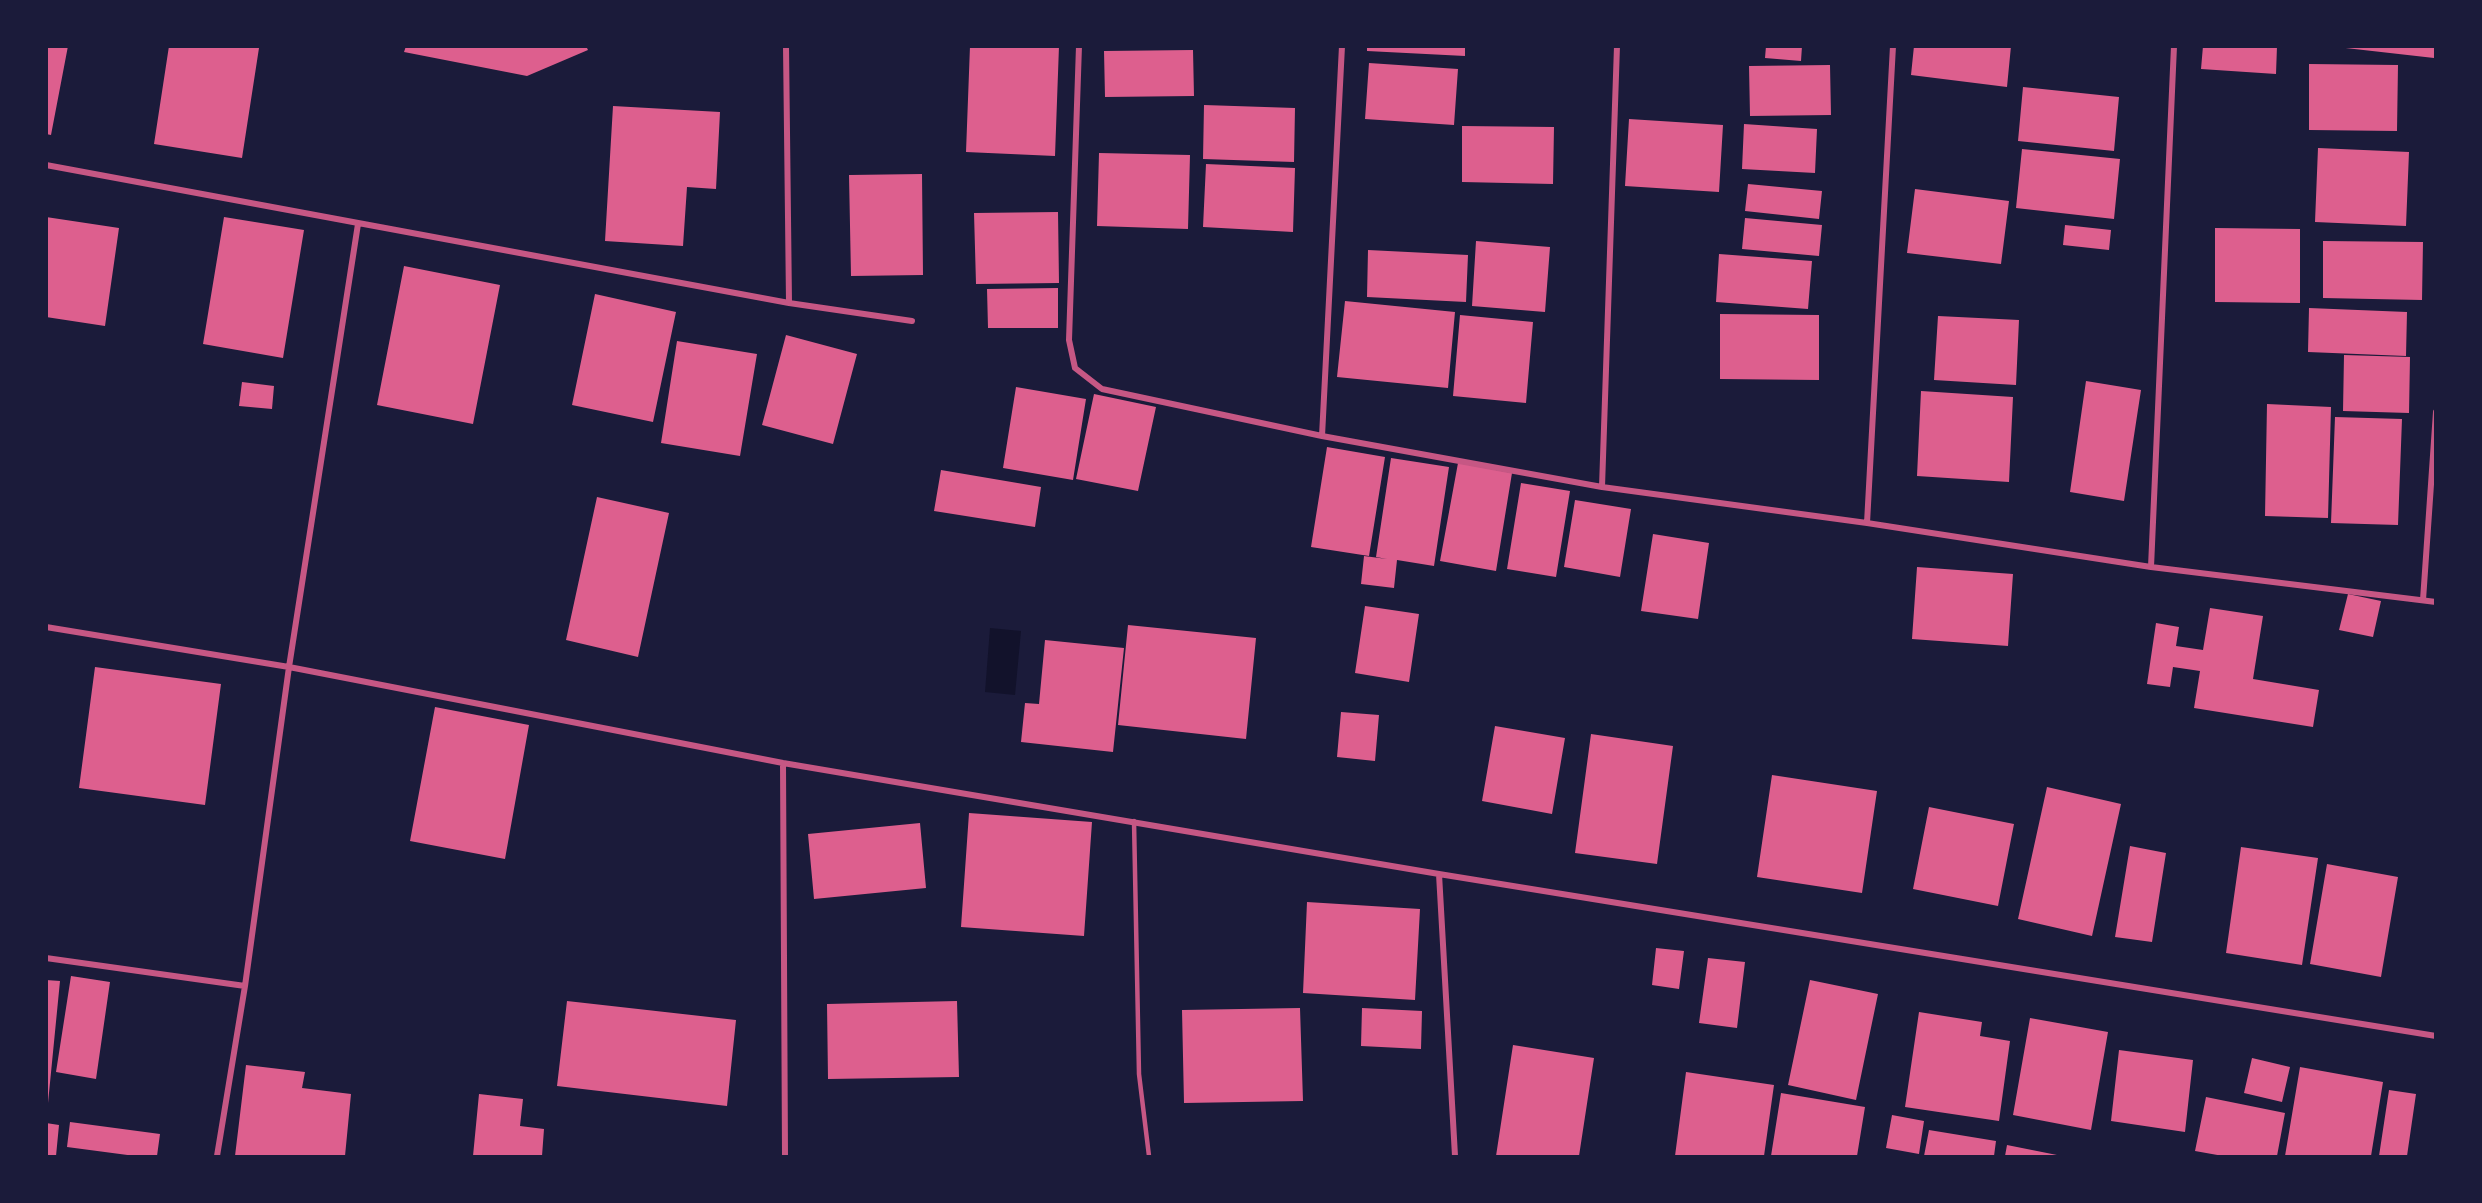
<!DOCTYPE html>
<html>
<head>
<meta charset="utf-8">
<style>
	body { margin:0 }
	#map { position:relative; width:2482px; height:1203px; overflow:hidden; background:#1b1b3a; font-family:"Alegreya Sans",sans-serif }
	canvas { display:block }
	.frame { position:absolute; inset:0; border:48px solid #1b1b3a; pointer-events:none }
</style>
</head>
<body>
<div id="map">
<canvas width="2482" height="1203"></canvas>
<div class="frame"></div>
</div>
<script>
const ctx = document.querySelector('canvas').getContext('2d');
ctx.lineJoin = 'round';
function fill(path, color) {
  ctx.fillStyle = color;
  ctx.fill(path, 'evenodd');
}
function poly(rows) {
  const path = new Path2D();
  for (const r of rows) {
    path.moveTo(r[0], r[1]);
    for (let i = 2; i < r.length; i += 2) path.lineTo(r[i], r[i + 1]);
  }
  return path;
}
function stroke(path, color, width, dash) {
  ctx.strokeStyle = color;
  ctx.lineWidth = width;
  ctx.lineCap = dash ? 'butt' : 'round';
  ctx.setLineDash(dash || []);
  ctx.stroke(path);
}
const water = poly([
	[990,628,1021,631,1015,695,985,692]
]);
const building = poly([
	[46,46,68,46,51,135,46,134],
	[169,46,259,48,242,158,154,144],
	[406,46,586,46,588,50,527,76,404,52],
	[970,46,1059,46,1055,156,966,152],
	[1367,46,1465,46,1465,56,1367,51],
	[1766,46,1802,46,1801,61,1765,58],
	[1914,46,2011,46,2007,87,1911,75],
	[2203,46,2277,46,2276,74,2201,69],
	[2328,46,2435,46,2434,58],
	[1193,50,1194,96,1105,97,1104,51],
	[1369,63,1458,69,1454,125,1365,119],
	[2309,64,2398,65,2397,131,2309,130],
	[1830,65,1831,115,1750,116,1749,66],
	[2023,87,2119,97,2114,151,2018,141],
	[1204,105,1295,108,1294,162,1203,159],
	[613,106,720,112,716,189,687,187,683,246,605,241],
	[1629,119,1723,125,1719,192,1625,186],
	[1744,124,1817,129,1815,173,1742,169],
	[1462,126,1554,127,1553,184,1462,182],
	[2318,148,2409,152,2406,226,2315,222],
	[2022,149,2120,159,2114,219,2016,208],
	[1099,153,1190,155,1188,229,1097,226],
	[1206,164,1295,168,1293,232,1203,227],
	[922,174,923,275,851,276,849,175],
	[1748,184,1822,191,1819,219,1745,211],
	[1915,189,2009,201,2001,264,1907,253],
	[1058,212,1059,283,976,284,974,213],
	[46,217,119,228,105,326,46,317],
	[224,217,304,230,283,358,203,344],
	[1745,218,1822,225,1819,256,1742,249],
	[2065,225,2111,230,2109,250,2063,245],
	[2215,228,2300,229,2300,303,2215,302],
	[1476,241,1550,247,1545,312,1472,306],
	[2323,241,2423,242,2422,300,2323,298],
	[1368,250,1468,255,1466,302,1367,297],
	[1719,254,1812,261,1808,309,1716,302],
	[404,266,500,285,473,424,377,405],
	[1058,288,1058,328,988,328,987,289],
	[595,294,676,312,653,422,572,405],
	[1345,301,1455,312,1448,388,1337,377],
	[2309,308,2407,312,2406,356,2308,352],
	[1720,314,1819,315,1819,380,1720,379],
	[1460,315,1533,322,1526,403,1453,396],
	[1938,316,2019,320,2016,385,1934,380],
	[786,335,857,354,833,444,762,425],
	[677,341,757,354,740,456,661,443],
	[2344,355,2410,357,2409,413,2343,411],
	[2086,381,2141,390,2124,501,2070,492],
	[242,382,274,386,272,409,239,406],
	[1016,387,1086,399,1073,480,1003,468],
	[1921,391,2013,397,2009,482,1917,476],
	[1094,394,1156,407,1138,491,1076,479],
	[2267,404,2331,407,2328,518,2265,516],
	[2335,417,2402,419,2398,525,2331,523],
	[1327,447,1385,457,1369,556,1311,547],
	[1391,458,1449,467,1434,566,1397,560,1394,588,1361,584,1364,556,1387,559,1376,557],
	[1458,463,1512,473,1496,571,1440,561],
	[941,470,1041,487,1035,527,934,511],
	[1521,483,1570,491,1556,577,1507,569],
	[597,497,669,513,638,657,566,640],
	[1575,500,1631,509,1620,577,1564,567],
	[1653,534,1709,543,1698,619,1641,611],
	[1917,567,2013,574,2008,646,1912,639],
	[2348,594,2381,601,2373,637,2339,630],
	[1365,606,1419,614,1409,682,1355,673],
	[2210,608,2263,616,2253,679,2319,690,2313,727,2194,708,2200,671,2173,667,2170,687,2147,684,2156,623,2179,627,2176,646,2203,650],
	[1128,625,1256,638,1246,739,1118,725],
	[1045,640,1124,648,1113,752,1021,742,1025,703,1039,704],
	[95,667,221,684,205,805,79,788],
	[435,707,529,725,505,859,410,841],
	[1341,712,1379,715,1375,761,1337,757],
	[1495,726,1565,738,1552,814,1482,801],
	[1591,734,1673,746,1657,864,1575,853],
	[1772,775,1877,791,1862,893,1757,877],
	[2047,787,2121,804,2092,936,2018,919],
	[1929,807,2014,824,1998,906,1913,889],
	[969,813,1092,822,1084,936,961,927],
	[920,823,926,888,814,899,808,834],
	[2130,846,2166,853,2152,942,2115,937],
	[2241,847,2318,858,2302,965,2226,953],
	[2327,864,2398,877,2381,977,2310,964],
	[1307,902,1420,909,1415,1000,1303,993],
	[1656,948,1684,951,1679,989,1652,985],
	[1708,958,1745,962,1737,1028,1699,1023],
	[71,976,110,982,96,1079,56,1072],
	[46,980,60,981,48,1103,46,1103],
	[1810,980,1878,994,1856,1100,1788,1085],
	[567,1001,736,1020,727,1106,557,1086],
	[957,1001,959,1077,828,1079,827,1004],
	[1300,1008,1303,1101,1184,1103,1182,1010],
	[1362,1008,1422,1011,1421,1049,1361,1046],
	[1919,1012,1982,1022,1980,1036,2010,1041,1999,1121,1905,1107],
	[2030,1018,2108,1032,2091,1130,2013,1115],
	[1513,1045,1594,1058,1579,1156,1496,1156],
	[2119,1050,2193,1060,2185,1132,2111,1121],
	[2252,1058,2290,1067,2282,1102,2244,1093],
	[246,1065,305,1072,302,1088,351,1094,345,1156,235,1156],
	[2300,1067,2383,1082,2371,1156,2285,1156],
	[1686,1072,1774,1085,1764,1156,1675,1156],
	[2389,1090,2416,1094,2407,1156,2379,1156],
	[1781,1093,1865,1107,1857,1156,1771,1156],
	[479,1094,523,1099,520,1126,544,1129,542,1156,473,1156],
	[2206,1097,2285,1113,2277,1156,2223,1156,2195,1151],
	[1892,1115,1924,1121,1919,1154,1886,1148],
	[70,1122,160,1134,157,1156,135,1156,67,1147],
	[46,1123,59,1125,56,1156,46,1156],
	[1929,1130,1996,1141,1994,1156,1924,1156],
	[2007,1145,2057,1155,2057,1156,2005,1156]
]);
const service = poly([
	[1134,821,1139,1074,1149,1156]
]);
const minor = poly([
	[786,46,789,303],
	[1079,46,1069,340,1075,368,1102,389,1322,436,1602,487,1867,523,2151,567,2436,602],
	[46,165,789,303,912,321],
	[1322,436,1342,46],
	[1602,487,1617,46],
	[1867,523,1893,46],
	[2151,567,2174,46],
	[2423,600,2436,412],
	[46,627,289,667,783,763,1439,874,2436,1036],
	[783,763,785,1156],
	[1439,874,1455,1156],
	[46,958,245,986],
	[217,1156,245,986,289,667,358,224]
]);
fill(water, '#12122b');
fill(building, '#dd5f8e');
stroke(service, '#c65784', 4.5);
stroke(minor, '#c65784', 6);
</script>
</body>
</html>
